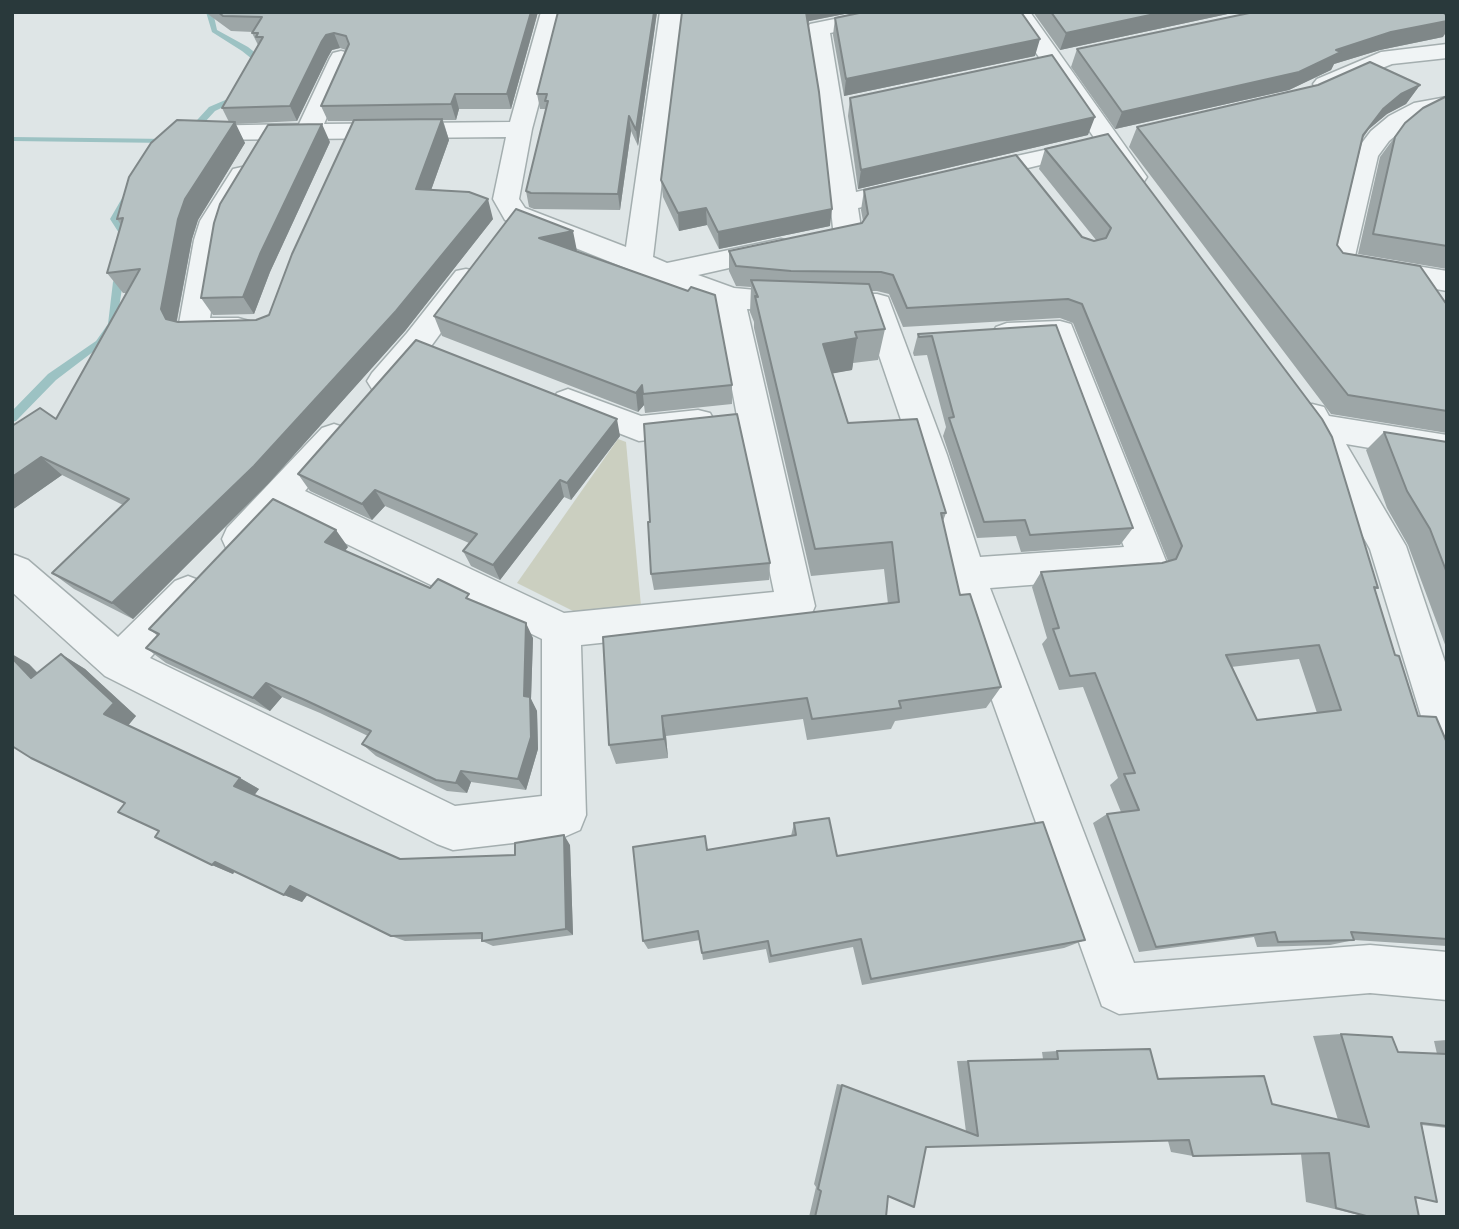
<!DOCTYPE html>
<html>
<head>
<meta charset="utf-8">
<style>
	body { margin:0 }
	#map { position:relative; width:1459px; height:1229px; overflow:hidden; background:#dee5e6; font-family:"Sofia Sans Condensed",sans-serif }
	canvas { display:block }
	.frame { position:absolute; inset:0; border:14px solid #29393b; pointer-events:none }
</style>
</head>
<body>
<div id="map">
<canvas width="1459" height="1229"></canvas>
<div class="frame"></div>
</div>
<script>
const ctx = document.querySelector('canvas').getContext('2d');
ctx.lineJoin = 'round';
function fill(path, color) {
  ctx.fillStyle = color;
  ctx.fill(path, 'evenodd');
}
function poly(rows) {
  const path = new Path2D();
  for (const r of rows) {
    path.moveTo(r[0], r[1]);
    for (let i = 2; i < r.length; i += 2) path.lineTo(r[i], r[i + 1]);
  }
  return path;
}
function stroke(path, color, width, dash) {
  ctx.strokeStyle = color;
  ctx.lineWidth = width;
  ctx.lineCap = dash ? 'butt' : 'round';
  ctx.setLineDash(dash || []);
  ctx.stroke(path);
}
const green = poly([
	[618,439,626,442,641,606,583,616,517,583]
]);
const stream = poly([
	[206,12,213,12,217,30,248,47,268,63,268,67,262,67,242,51,212,32,206,12],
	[237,95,244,97,215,111,193,135,187,135,187,131,209,107,237,95],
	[12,137,169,139,173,141,169,143,12,141,12,137],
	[128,192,132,195,118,219,133,242,129,245,126,244,110,219,125,193,128,192],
	[123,269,128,272,123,282,116,327,102,345,56,380,16,421,12,422,12,411,48,374,96,341,108,324,113,282,120,270,123,269]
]);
const minor = poly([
	[541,12,563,12,532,129,519,199,525,208,626,247,660,12,682,12,653,257,667,263,781,239,791,242,795,248,791,254,698,275,734,288,789,293,877,294,888,297,947,455,980,557,1124,547,1049,342,1007,345,996,341,992,334,996,327,1007,323,1060,321,1071,324,1166,561,1161,572,1148,576,990,588,1134,963,1370,945,1447,952,1447,1000,1370,993,1119,1014,1102,1006,952,589,913,455,865,314,747,309,815,606,810,618,796,622,581,645,586,815,580,830,564,837,453,850,437,844,105,676,12,592,12,556,15,555,28,560,118,637,175,581,188,576,201,581,207,592,201,603,150,658,455,806,542,796,542,639,285,514,253,550,240,554,227,550,222,539,227,528,322,428,334,424,346,428,351,437,305,491,564,613,774,592,737,416,716,304,505,220,493,199,506,137,196,140,187,138,184,133,187,128,196,126,299,124,330,58,333,53,341,51,349,53,352,58,324,124,510,122,541,12],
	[869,12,914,12,911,17,830,33,856,192,914,179,923,181,927,187,923,193,858,208,861,228,857,234,847,237,837,234,833,228,820,109,807,29,810,24,869,12],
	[1008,12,1030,12,1147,177,1143,183,1134,185,1125,183,1102,150,970,182,961,180,957,174,961,168,1095,139,1008,12],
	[1447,44,1447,58,1392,64,1325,91,1317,89,1313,84,1317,79,1381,52,1447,44],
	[1447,97,1447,111,1430,114,1407,126,1389,141,1378,156,1355,256,1447,271,1447,291,1329,270,1325,263,1352,156,1371,131,1389,116,1414,103,1447,97],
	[242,167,251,169,255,175,228,221,222,240,210,318,238,318,249,321,253,328,249,335,238,338,193,339,182,336,178,329,194,240,200,221,233,169,242,167],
	[466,269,476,271,481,278,429,349,394,389,383,392,372,389,367,381,372,373,407,333,456,271,466,269],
	[568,389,641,416,698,410,710,413,715,422,710,431,698,434,639,441,557,409,552,401,557,393,568,389],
	[1312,404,1324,407,1329,416,1447,435,1447,461,1346,444,1406,546,1447,668,1447,752,1432,746,1426,732,1370,549,1296,416,1300,407,1312,404]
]);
const wall = poly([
	[205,12,538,12,511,109,459,109,456,120,443,120,449,140,431,190,493,219,405,331,268,484,133,619,74,589,52,573,123,505,62,475,12,510,56,419,127,293,123,293,107,273,121,225,117,219,229,122,222,108,258,45,252,33,253,32,231,31],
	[340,48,346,50,321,106,328,121,353,121,269,315,256,320,177,321,192,239,198,220,245,143,235,124,297,121,328,57,332,50],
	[657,12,638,146,631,131,620,210,534,209,529,207,526,191,546,109,540,109,537,94],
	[682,12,855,12,809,21,808,24,830,226,719,249,707,225,679,231,663,197,661,180],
	[1033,12,1237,12,1060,50],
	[835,18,1035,56,844,96,833,35],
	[1443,37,1380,50,1334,64,1331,70,1289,90,1115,129,1071,67,1077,49],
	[1420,85,1406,104,1387,114,1369,129,1363,138,1337,245,1343,253,1447,305,1447,433,1331,414,1129,147,1137,127],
	[1447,97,1447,269,1358,254,1380,157,1405,123],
	[850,98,1088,135,858,189,848,116],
	[1108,134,1378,588,1375,590,1395,655,1418,716,1447,743,1447,946,1354,940,1330,945,1257,947,1254,937,1139,952,1093,823,1107,814,1121,812,1110,785,1118,778,1083,687,1059,690,1042,644,1047,638,1032,587,1041,572,1162,563,1168,561,1073,323,1060,318,903,327,889,294,877,291,871,291,885,329,878,360,853,363,852,370,832,373,848,423,946,513,943,521,960,595,1001,687,986,708,895,721,891,729,807,740,803,719,666,736,668,758,616,764,609,745,603,637,888,604,884,569,811,576,754,328,754,322,750,312,751,287,736,286,729,271,729,251,862,223,863,221,861,210,864,190,1082,237,1094,241,1096,240,1039,169,1045,149],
	[1299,659,1317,713,1257,720,1231,667],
	[330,142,270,272,254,314,213,315,201,298],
	[577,251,732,385,732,404,645,413,644,405,638,412,442,336,434,316],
	[1056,325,1133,528,1120,545,1021,552,1016,536,977,538,943,436,946,427,927,355,914,356,913,353,918,334],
	[1384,432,1447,442,1447,650,1408,545,1387,508,1366,450],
	[620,436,571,500,564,497,500,580,471,566,463,551,469,543,385,506,372,520,310,491,298,474],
	[348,547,345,551,430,588,472,601,533,638,531,699,537,711,538,749,526,790,471,782,467,793,447,791,376,756,362,744,368,736,320,713,282,697,270,711,166,663,146,648,158,636,149,629],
	[770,563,769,580,654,590,651,574],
	[61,654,85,669,136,716,128,725,240,778,259,789,254,795,400,859,515,855,570,845,573,935,493,946,482,941,482,939,405,941,391,936,307,895,302,902,284,895,235,871,233,874,212,865,159,831,125,803,29,664,38,673],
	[794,823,837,856,1085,940,1064,948,862,985,853,947,769,963,766,949,703,960,700,940,648,949,643,941,707,850,791,836],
	[1341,1034,1398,1052,1437,1054,1434,1041,1447,1040,1447,1128,1422,1125,1437,1202,1415,1198,1419,1217,1367,1217,1306,1202,1301,1154,1193,1156,1171,1152,1168,1141,926,1147,888,1196,886,1217,809,1217,816,1187,814,1184,837,1084,842,1085,966,1132,957,1061,1043,1059,1042,1052,1057,1051,1157,1078,1264,1076,1272,1104,1338,1120,1313,1036]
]);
const shadedWall = poly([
	[531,12,538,12,511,109,507,94],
	[654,12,657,12,638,146,636,130],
	[806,12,855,12,809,21,804,29],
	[1164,12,1237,12,1060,50,1066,33],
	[1447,21,1447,31,1443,37,1380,50,1334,64,1331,70,1289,90,1115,129,1122,112,1336,50,1391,32],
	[334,33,340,48,332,50,328,57,297,121,290,106,322,41,326,35],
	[1040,39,1035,56,844,96,846,79],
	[1420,85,1406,104,1387,114,1369,129,1350,154,1383,109,1401,94],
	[455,94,459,109,456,120,451,104],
	[629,116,631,131,620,210,618,194],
	[1095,117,1088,135,858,189,861,170],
	[442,119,449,140,424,210,416,189],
	[235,122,245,143,198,220,192,239,175,329,166,319,161,309,178,219,185,199],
	[322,124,330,142,270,272,254,314,243,297,260,254],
	[488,199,493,219,405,331,268,484,133,619,112,603],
	[706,208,707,225,679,231,678,213],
	[832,209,830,226,719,249,718,232],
	[573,231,577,251,539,238],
	[857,338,852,370,819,376,823,344],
	[642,385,644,405,638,412,636,393],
	[617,419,620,436,571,500,567,483],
	[41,457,62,475,12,510,12,477],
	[560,480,564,497,500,580,493,565],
	[375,490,385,506,372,520,362,504],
	[336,530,348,547,338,559,325,542],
	[526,623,533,638,531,699,537,711,538,749,526,790,518,779,524,696],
	[12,654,29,664,55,692,31,678,12,659],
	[61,654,85,669,136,716,127,727,104,714],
	[266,683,282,697,270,711,253,698],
	[662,716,666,736,668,758,664,739],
	[461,771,471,782,467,793,456,783],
	[240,778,259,789,253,797,234,786],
	[564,835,570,845,573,935,566,929],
	[215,862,235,870,233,874,212,865],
	[290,886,308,894,302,902,284,895]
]);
const building = poly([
	[218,12,531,12,507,94,455,94,451,104,321,106,349,44,346,36,334,33,326,35,322,41,290,106,222,108,263,37,256,37,258,33,252,33,262,17,223,16,218,12],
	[558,12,654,12,636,130,629,116,618,194,531,193,526,191,548,101,545,101,547,94,537,94,558,12],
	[682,12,806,12,819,92,832,209,718,232,706,208,678,213,661,180,682,12],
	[864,12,1021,12,1040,39,846,79,835,18,864,12],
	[1051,12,1164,12,1066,33,1051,12],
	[1254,12,1443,12,1447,16,1447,21,1391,32,1336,50,1341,52,1299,72,1122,112,1077,49,1254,12],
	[1052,55,1095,117,861,170,850,98,1052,55],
	[1370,62,1420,85,1401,94,1383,109,1363,135,1337,245,1343,253,1420,266,1447,305,1447,411,1348,395,1137,127,1318,85,1370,62],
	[1445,97,1447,97,1447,246,1373,234,1395,137,1405,123,1423,108,1445,97],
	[442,119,416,189,469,192,488,199,396,311,254,466,112,603,52,573,129,499,41,457,12,477,12,426,40,408,56,419,140,269,107,273,123,218,117,219,129,177,151,143,177,120,235,122,185,199,178,219,161,309,166,319,178,322,256,320,269,315,292,254,354,120,442,119],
	[322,124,260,254,243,297,201,298,214,223,220,204,268,125,322,124],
	[1108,134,1322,419,1332,437,1378,588,1374,587,1395,655,1399,656,1418,716,1436,717,1447,743,1447,939,1351,932,1354,940,1278,942,1275,932,1156,947,1107,814,1139,810,1124,774,1135,773,1095,673,1070,676,1053,629,1059,628,1041,572,1162,563,1176,559,1182,546,1082,304,1068,299,907,308,893,275,881,272,791,271,736,266,729,251,862,223,868,214,864,190,1016,155,1082,237,1094,241,1106,238,1111,228,1045,149,1108,134],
	[1319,645,1341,710,1257,720,1226,655,1319,645],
	[516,209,573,231,539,238,688,291,691,287,715,295,732,385,643,394,642,385,636,393,434,316,516,209],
	[751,280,869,284,885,329,855,332,857,338,823,344,848,423,917,419,946,513,941,513,960,595,970,594,1001,687,899,701,901,708,812,719,807,698,662,716,664,739,609,745,603,637,899,602,892,542,815,549,755,296,758,297,751,280],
	[1056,325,1133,528,1030,535,1025,520,984,522,949,418,954,417,932,336,919,337,918,334,1056,325],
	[416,340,617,419,567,483,560,480,493,565,463,551,477,534,375,490,362,504,298,474,416,340],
	[737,414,770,563,651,574,648,522,650,522,644,424,737,414],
	[1384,432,1447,442,1447,573,1430,529,1407,491,1384,432],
	[273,499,336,530,325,542,430,588,438,579,469,594,466,598,526,623,524,696,530,697,531,737,518,779,461,771,456,783,436,780,362,744,371,731,305,700,266,683,253,698,146,648,159,634,149,629,273,499],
	[61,654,114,703,104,714,240,778,234,786,400,859,515,855,515,843,564,835,566,929,482,941,482,933,391,936,290,886,284,895,215,862,212,865,155,837,159,831,118,812,125,803,31,758,12,746,12,658,31,678,61,654],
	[829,818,837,856,1043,822,1085,940,871,979,861,939,771,956,768,941,702,953,698,931,643,941,633,847,705,836,707,850,796,835,794,823,829,818],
	[1341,1034,1392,1037,1398,1052,1447,1054,1447,1126,1421,1123,1437,1202,1415,1197,1419,1217,1370,1217,1336,1208,1329,1153,1193,1156,1189,1140,926,1147,914,1207,888,1196,886,1217,815,1217,821,1191,818,1189,842,1085,978,1136,968,1061,1058,1059,1057,1051,1150,1049,1158,1079,1264,1076,1272,1104,1369,1127,1341,1034]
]);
fill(green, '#cbcfc0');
fill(stream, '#9cc2c3');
stroke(minor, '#a4aeaf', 3);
fill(minor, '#f0f4f5');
fill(wall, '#9da6a7');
fill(shadedWall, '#7f8788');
fill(building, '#b6c1c2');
stroke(building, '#7f8788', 2);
</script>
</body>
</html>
